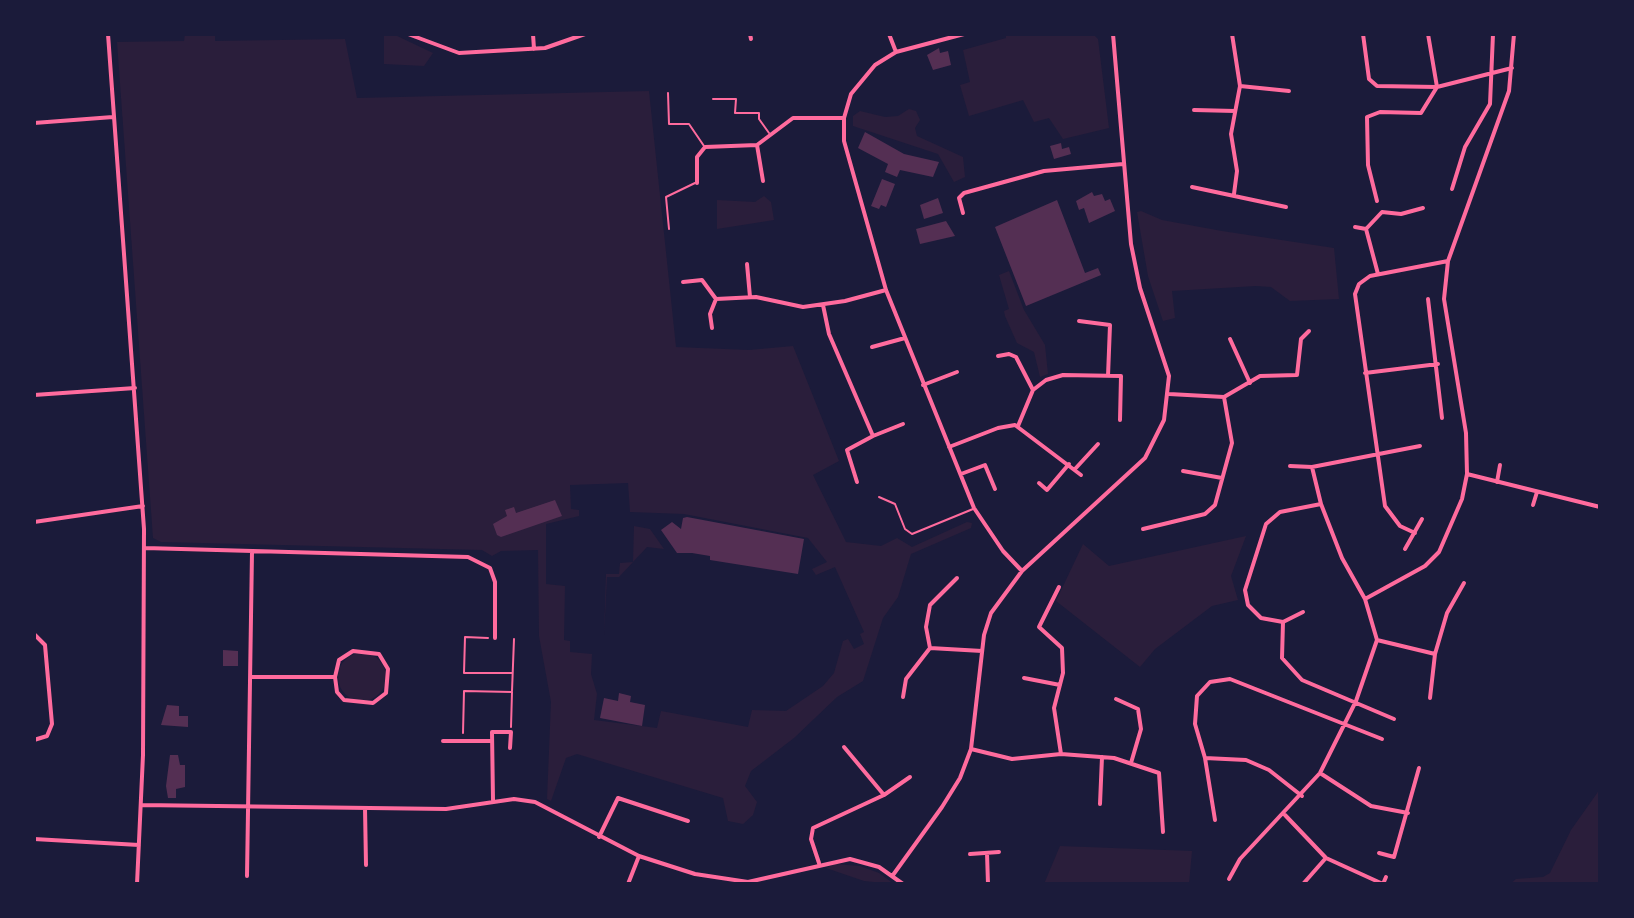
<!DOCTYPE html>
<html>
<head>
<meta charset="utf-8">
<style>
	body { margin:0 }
	#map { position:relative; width:1634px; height:918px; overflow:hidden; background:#1b1b3a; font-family:Lato,sans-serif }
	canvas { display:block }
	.frame { position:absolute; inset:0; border:36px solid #1b1b3a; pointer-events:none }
</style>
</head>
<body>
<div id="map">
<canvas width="1634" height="918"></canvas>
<div class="frame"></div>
</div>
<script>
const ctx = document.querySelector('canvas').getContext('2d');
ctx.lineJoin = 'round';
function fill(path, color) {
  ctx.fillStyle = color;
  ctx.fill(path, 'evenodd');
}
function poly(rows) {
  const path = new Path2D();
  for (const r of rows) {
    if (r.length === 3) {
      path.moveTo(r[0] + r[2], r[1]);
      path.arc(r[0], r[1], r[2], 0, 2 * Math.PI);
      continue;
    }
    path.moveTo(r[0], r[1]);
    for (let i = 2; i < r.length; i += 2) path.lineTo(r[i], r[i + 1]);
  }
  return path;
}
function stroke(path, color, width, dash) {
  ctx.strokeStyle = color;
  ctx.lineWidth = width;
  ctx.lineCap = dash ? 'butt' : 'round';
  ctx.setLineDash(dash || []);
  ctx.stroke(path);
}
const green = poly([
	[185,34,215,34,215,41,345,39,357,98,649,91,676,347,749,350,793,346,839,461,813,475,846,542,881,546,897,538,912,547,967,522,972,523,971,528,911,554,898,597,883,618,863,681,837,697,794,738,751,771,745,786,757,802,753,815,743,824,728,821,723,798,577,754,566,758,551,801,547,799,551,702,539,636,538,550,501,551,492,556,482,550,161,542,153,538,117,42,184,41],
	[628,483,630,512,684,514,808,538,827,562,812,569,816,575,835,567,864,632,860,634,864,644,854,649,848,639,843,641,834,673,823,686,786,711,752,710,748,727,661,711,657,728,594,720,597,694,591,674,592,654,570,652,570,641,564,640,565,586,546,584,546,524,579,516,579,510,571,509,570,485],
	[384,34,393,34,433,53,424,66,384,64],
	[1093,34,1098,39,1109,128,1063,139,1049,118,1034,122,1023,100,969,116,960,85,970,82,963,50,1006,38,1006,35],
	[909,109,916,111,920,120,915,128,917,136,963,157,965,177,954,182,938,154,853,126,853,116,860,111,885,117,898,116],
	[764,196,771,202,774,220,717,229,717,200,755,202],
	[1141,211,1162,220,1222,231,1334,248,1339,299,1290,301,1271,287,1256,286,1172,291,1175,318,1163,321,1148,276,1137,212],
	[1009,271,1024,310,1045,345,1048,374,1040,377,1034,352,1017,343,1005,316,1004,311,1009,309,999,275],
	[634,526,650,529,664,549,647,547,619,577,607,577,604,635,606,574,619,574,620,563,633,562],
	[1246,536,1231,576,1238,600,1212,606,1155,649,1140,667,1056,601,1083,544,1109,566],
	[362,677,24],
	[1600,789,1600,884,1510,884,1516,879,1543,877,1550,873,1571,830],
	[1060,846,1192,851,1189,884,1044,884],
	[835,864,860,866,879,873,894,884,864,881,826,868]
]);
const building = poly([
	[939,48,940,53,948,51,951,65,933,70,927,55],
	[865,132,904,154,939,162,933,177,900,170,897,177,885,172,888,164,858,148],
	[1061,143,1062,149,1069,147,1071,154,1054,159,1050,146],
	[882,179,895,184,886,207,881,205,879,209,871,206],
	[1092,192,1094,196,1102,194,1105,201,1110,199,1115,211,1089,223,1084,208,1079,210,1076,201],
	[938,198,943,213,924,219,920,205],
	[1057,200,1085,273,1098,268,1101,275,1026,306,995,227],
	[946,221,955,236,920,244,916,229],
	[555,500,562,516,501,537,497,535,493,524,507,516,505,510,514,507,516,513],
	[687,517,804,539,798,574,710,560,710,556,692,553,677,553,661,530,672,522,681,529,683,518],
	[223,650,238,651,238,666,223,666],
	[619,693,631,696,630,702,645,705,642,726,600,718,604,698,618,701],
	[167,705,179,706,179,716,188,716,188,727,161,725],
	[170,755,178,755,180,765,185,765,185,787,176,789,176,798,168,798,166,786]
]);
const path = poly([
	[488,638,465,637,464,673,512,673],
	[512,691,514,639],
	[463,733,464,691,512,692,511,727]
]);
const service = poly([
	[668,93,669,124,689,124,704,146],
	[713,99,736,99,735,113,759,113,759,119,769,133],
	[669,229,666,197,695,183],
	[879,497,895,504,905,529,912,534,973,509]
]);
const minor = poly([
	[108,34,144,529,143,755,137,884],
	[408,34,459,53,545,48,585,34],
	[533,34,534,49],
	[750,34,751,39],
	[889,34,896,52],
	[964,34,896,52,875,65,851,94,844,118,844,141,886,290,974,508,1003,551,1022,571],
	[1232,34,1240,86,1231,134,1237,171,1234,194],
	[1363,34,1369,79,1377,86,1437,87,1512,68],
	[1240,86,1289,91],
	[1194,110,1235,111],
	[34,123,113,117],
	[757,145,763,181],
	[697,183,697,157,705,147,757,145,793,118,844,118],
	[1192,187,1286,207],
	[1452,189,1465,147,1490,104,1493,34],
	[1377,201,1368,165,1367,117,1380,112,1421,113,1437,87,1428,34],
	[963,213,959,198,964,193,1044,171,1123,164],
	[1355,227,1366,229],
	[747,264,750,297],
	[1378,274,1366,229,1382,212,1401,214,1423,208],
	[683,282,702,280,716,299],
	[1428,299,1442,418],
	[823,305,829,334,873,436,847,450,857,482],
	[1079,321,1110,325,1108,376],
	[712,328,710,314,716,299,756,297,803,307,845,301,886,290],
	[1230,339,1250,383],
	[872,347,905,338],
	[998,356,1009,354,1016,357,1033,390],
	[1365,373,1438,364],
	[923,385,957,372],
	[1169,394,1224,397,1260,376,1297,375,1301,339,1309,331],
	[34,395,135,388],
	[1018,426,1033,390,1046,380,1063,375,1121,376,1120,420],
	[873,436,903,424],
	[949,447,998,428,1015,425,1081,475],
	[1290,466,1312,467],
	[1075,469,1098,444],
	[1183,471,1222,478],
	[961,474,985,465,995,489],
	[1467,474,1600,507],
	[1497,482,1500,465],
	[1039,483,1047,490,1069,464],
	[1321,504,1280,512,1266,524,1245,590,1248,605,1261,618,1283,622,1282,658,1302,680,1394,719],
	[1533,505,1537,492],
	[34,522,143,506],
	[1143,529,1205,514,1215,505,1232,443,1224,397],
	[1415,533,1400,526,1385,506,1355,294,1359,284,1370,276,1448,261],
	[145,548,468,557,490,568,495,582,495,638],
	[1405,549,1422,519],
	[957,578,930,605,926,627,930,648,982,651],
	[1059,587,1039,627,1062,648,1063,673,1054,708,1061,754],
	[1365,599,1425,566,1439,552,1462,499,1467,474,1466,433,1444,299,1448,261,1509,91,1514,34],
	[1283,622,1303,612],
	[34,634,45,645,52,724,47,736,34,740],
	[1377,640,1435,654],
	[251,677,335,677,337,692,344,700,373,703,386,693,388,669,379,654,353,651,339,660,335,677],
	[1024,678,1060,685],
	[903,697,906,679,930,648],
	[1430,698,1435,654,1447,613,1464,583],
	[1116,699,1138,709,1141,729,1131,763],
	[443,741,491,741],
	[971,749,1012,759,1061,754,1114,758,1159,773,1163,832],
	[1205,758,1215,820],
	[1320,773,1371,806,1408,813],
	[884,795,910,777],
	[1302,796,1269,770,1246,760,1205,758,1195,724,1197,696,1210,682,1230,679,1382,739],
	[493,800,492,732,511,732,510,748],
	[1100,804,1102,757],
	[141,805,446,809,514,799,535,802,639,856,695,874,748,882,850,859,879,867,903,884],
	[365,808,366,865],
	[1285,815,1326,858,1383,884,1386,877],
	[599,837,618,798,688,821],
	[34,839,139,845],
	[987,853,988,884],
	[1379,853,1394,857,1419,768],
	[970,854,999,852],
	[819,863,811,839,813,828,884,795,844,747],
	[893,875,942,807,960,778,971,749,984,635,991,613,1022,571,1145,458,1164,420,1169,376,1140,288,1131,244,1113,34],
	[247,876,252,552],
	[1229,879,1240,859,1320,773,1356,701,1377,640,1365,599,1342,558,1321,504,1312,467,1420,446],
	[628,884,639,856],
	[1303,884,1325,859]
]);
fill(green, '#2a1e3b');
fill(building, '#542f53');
stroke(path, '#ff6b9d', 2);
stroke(service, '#ff6b9d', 2);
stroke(minor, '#ff6b9d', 4);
</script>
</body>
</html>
